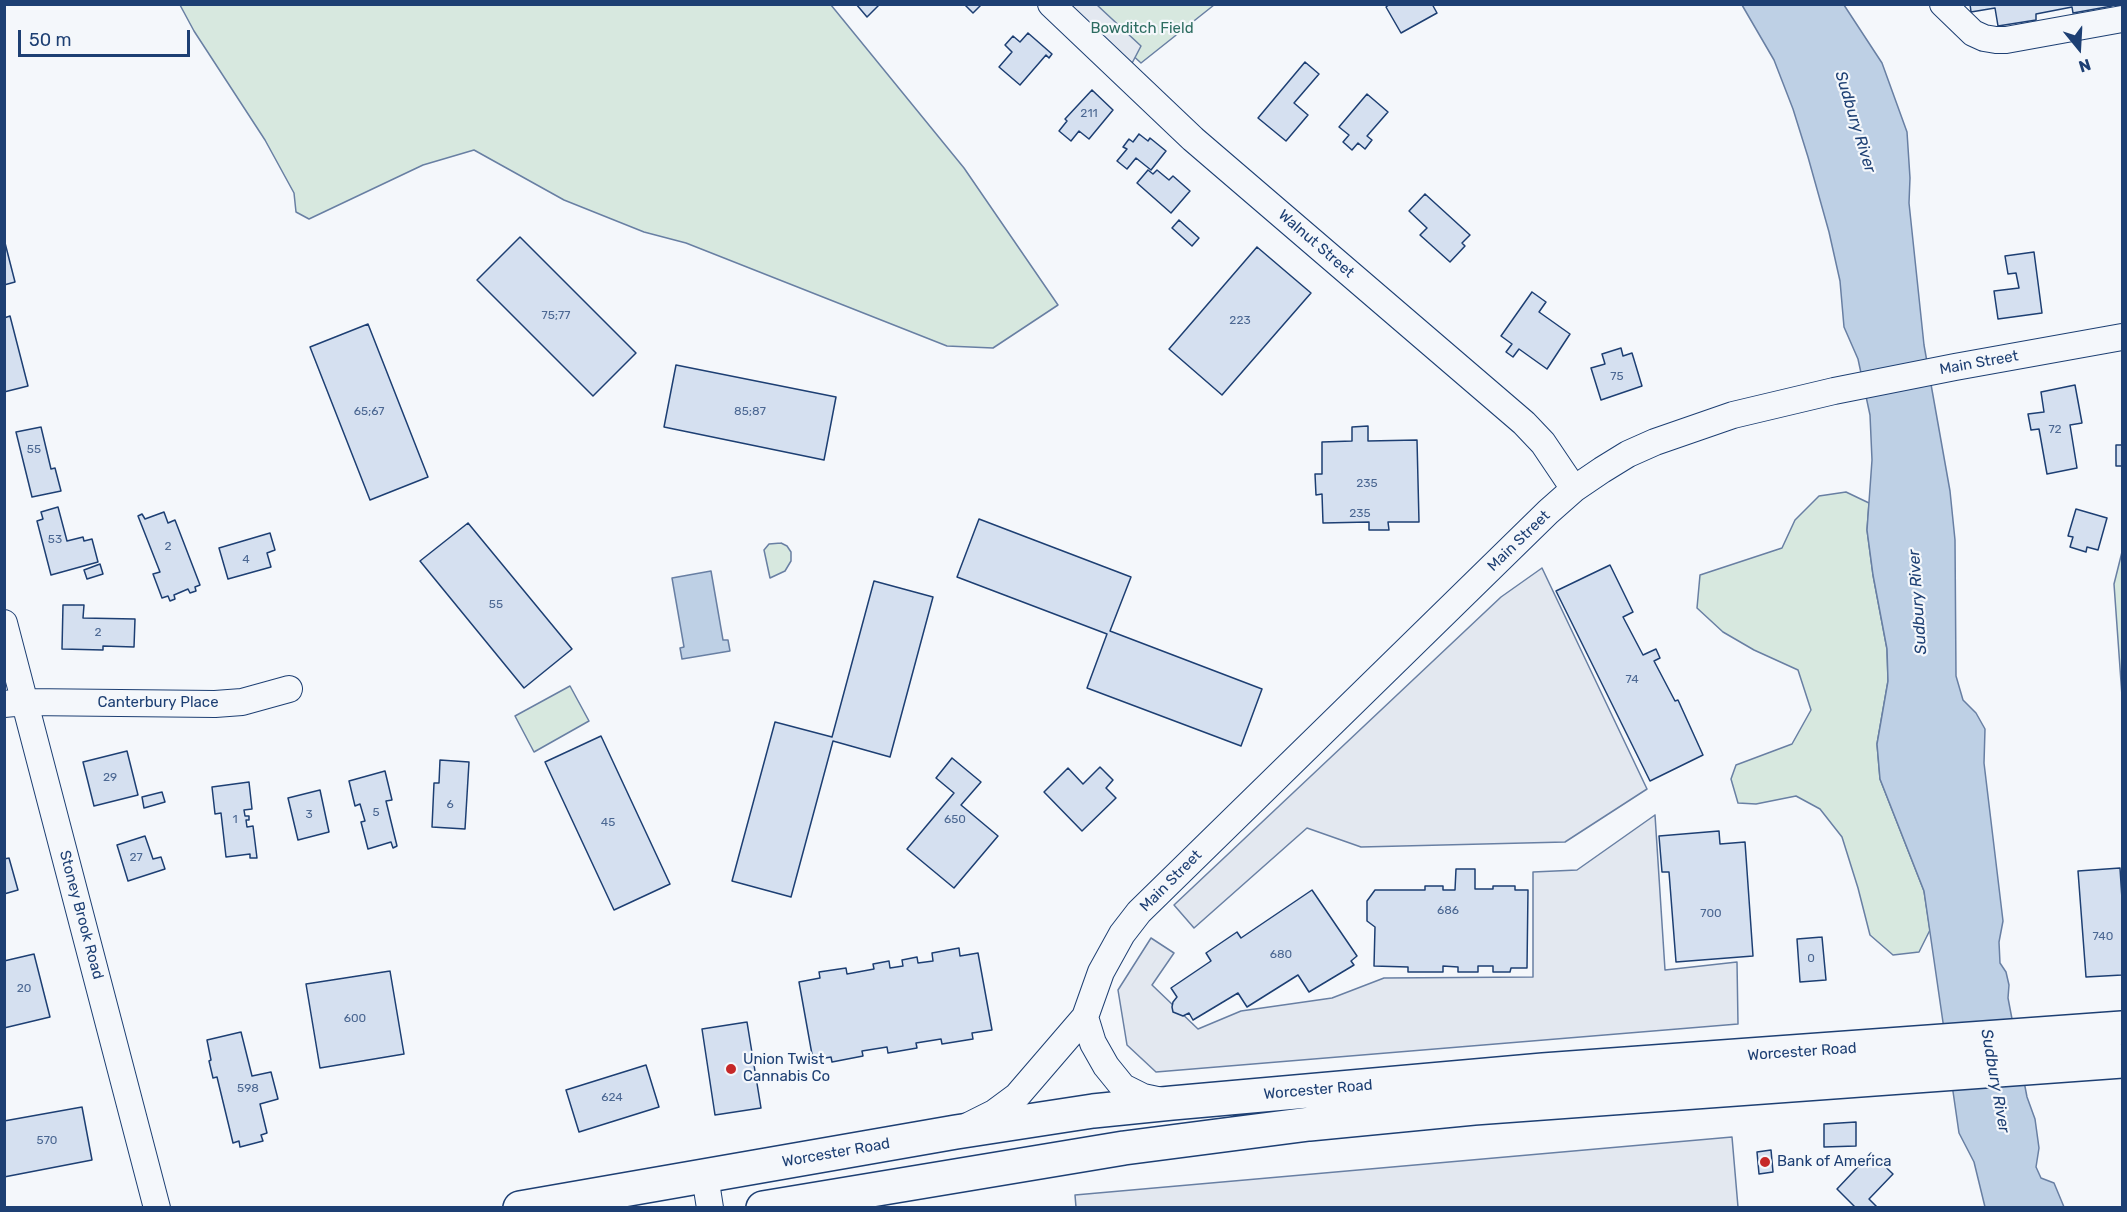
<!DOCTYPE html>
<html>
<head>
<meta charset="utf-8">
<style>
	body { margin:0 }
	#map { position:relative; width:2127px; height:1212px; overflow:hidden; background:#f4f7fb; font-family:Rubik,sans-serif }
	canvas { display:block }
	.frame { position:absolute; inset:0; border:6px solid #1d3f73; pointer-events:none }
	.north { position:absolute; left:2049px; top:18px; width:60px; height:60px; -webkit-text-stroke:4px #f4f7fb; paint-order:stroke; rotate:162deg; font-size:16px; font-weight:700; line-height:24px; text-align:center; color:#1d3f73 }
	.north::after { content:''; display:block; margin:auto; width:21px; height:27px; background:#1d3f73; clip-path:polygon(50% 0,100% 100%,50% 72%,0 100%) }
	.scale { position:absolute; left:18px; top:30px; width:172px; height:27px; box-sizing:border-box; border:3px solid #1d3f73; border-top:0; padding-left:8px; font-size:18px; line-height:21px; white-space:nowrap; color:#1d3f73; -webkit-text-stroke:4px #f4f7fb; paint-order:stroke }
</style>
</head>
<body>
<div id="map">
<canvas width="2127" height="1212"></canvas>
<div class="frame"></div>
<div class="north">N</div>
<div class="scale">50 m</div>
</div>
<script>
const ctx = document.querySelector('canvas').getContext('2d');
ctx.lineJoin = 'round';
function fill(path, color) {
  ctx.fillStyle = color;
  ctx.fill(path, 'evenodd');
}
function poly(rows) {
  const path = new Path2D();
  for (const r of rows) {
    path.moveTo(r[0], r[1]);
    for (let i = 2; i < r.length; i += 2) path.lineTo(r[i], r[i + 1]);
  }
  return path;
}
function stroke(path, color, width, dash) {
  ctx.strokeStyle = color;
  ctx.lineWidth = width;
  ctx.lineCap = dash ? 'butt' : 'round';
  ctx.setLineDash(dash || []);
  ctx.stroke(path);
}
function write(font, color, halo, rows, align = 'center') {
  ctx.font = font + ' Rubik,sans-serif';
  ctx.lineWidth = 4.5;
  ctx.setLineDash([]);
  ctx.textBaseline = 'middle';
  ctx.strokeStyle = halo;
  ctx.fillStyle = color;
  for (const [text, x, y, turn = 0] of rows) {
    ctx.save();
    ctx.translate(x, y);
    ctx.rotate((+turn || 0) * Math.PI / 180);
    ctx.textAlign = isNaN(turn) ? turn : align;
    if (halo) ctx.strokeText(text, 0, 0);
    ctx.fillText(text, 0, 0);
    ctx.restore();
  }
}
const green = poly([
	[180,5,831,5,964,168,1058,305,993,348,947,346,686,243,644,232,564,200,474,150,423,165,309,219,296,212,294,193,265,140,194,31,180,5],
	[1078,5,1214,5,1141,63,1078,5],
	[1846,492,1869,503,1867,530,1873,575,1887,649,1888,681,1877,744,1880,779,1924,891,1930,930,1919,952,1893,955,1870,935,1858,888,1842,837,1820,809,1796,796,1756,804,1738,803,1731,779,1736,765,1792,744,1811,710,1798,670,1754,650,1723,632,1697,608,1700,575,1782,548,1795,520,1819,496,1846,492],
	[781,543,787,546,791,552,791,561,785,571,770,578,764,550,769,544,781,543],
	[2122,552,2122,696,2114,584,2122,552],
	[570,686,589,721,534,752,515,716,570,686]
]);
const parking = poly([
	[1063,5,1097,5,1141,46,1129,69,1063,5],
	[1542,568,1647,789,1565,842,1361,847,1307,828,1194,928,1174,905,1501,597,1542,568],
	[1655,815,1665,970,1737,962,1738,1024,1156,1072,1127,1045,1118,990,1151,938,1174,953,1152,985,1198,1029,1241,1011,1332,998,1384,978,1533,977,1533,872,1577,870,1655,815],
	[1732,1137,1738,1207,1076,1207,1075,1195,1732,1137]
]);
const water = poly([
	[1742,5,1844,5,1882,63,1907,132,1910,178,1909,203,1924,345,1950,491,1955,540,1956,676,1963,700,1976,713,1985,729,1984,763,2003,921,1999,942,2000,963,2006,972,2009,985,2008,998,2027,1097,2035,1119,2039,1148,2036,1167,2041,1178,2054,1183,2064,1207,1985,1207,1974,1162,1959,1133,1924,891,1880,779,1877,744,1888,681,1887,649,1873,575,1867,530,1872,460,1870,415,1858,359,1844,327,1840,281,1829,232,1808,157,1793,109,1774,60,1742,5],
	[711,571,723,640,728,640,730,651,682,659,680,648,684,647,672,578,711,571]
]);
const building = poly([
	[856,4,880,4,867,17,856,4],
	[964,4,982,4,973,13,964,4],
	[1390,4,1432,4,1437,13,1401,33,1386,7,1390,4],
	[1970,4,2111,4,2112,6,2073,13,2072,7,2036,14,2036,20,1998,26,1995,8,1971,12,1970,4],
	[1028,33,1052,54,1049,58,1046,55,1020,85,999,67,1012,52,1005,45,1013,36,1020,42,1028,33],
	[1305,62,1319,74,1294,103,1308,115,1286,141,1258,118,1305,62],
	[1092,90,1113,110,1089,139,1079,131,1071,141,1059,131,1067,121,1065,119,1092,90],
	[1367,94,1388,112,1367,136,1372,140,1365,149,1358,143,1352,150,1343,142,1349,135,1339,127,1367,94],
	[1139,134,1148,141,1150,138,1166,151,1151,170,1136,158,1127,169,1117,161,1127,149,1123,147,1129,139,1133,142,1139,134],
	[1148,170,1153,174,1157,170,1169,180,1173,176,1190,191,1171,213,1137,183,1148,170],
	[1425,194,1470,235,1462,243,1465,246,1450,262,1420,235,1427,228,1409,211,1425,194],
	[1179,220,1199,238,1192,246,1172,228,1179,220],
	[520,237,636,353,593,396,477,280,520,237],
	[4,239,15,282,4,285,4,239],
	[1257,247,1311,293,1222,395,1169,349,1257,247],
	[2034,252,2042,313,1998,319,1994,291,2019,288,2016,273,2008,274,2005,256,2034,252],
	[1532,292,1546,302,1539,312,1570,334,1547,369,1519,349,1513,357,1506,352,1512,344,1501,336,1532,292],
	[10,316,28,386,4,392,4,318,10,316],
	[368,324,428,477,370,500,310,347,368,324],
	[1621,348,1623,356,1632,353,1642,386,1601,400,1591,368,1605,364,1602,354,1621,348],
	[676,365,836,397,824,460,664,427,676,365],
	[2075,385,2082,423,2070,425,2077,468,2047,474,2039,429,2031,430,2028,414,2044,412,2041,392,2075,385],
	[1368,426,1368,441,1417,440,1419,522,1388,522,1389,530,1369,530,1369,522,1323,523,1322,494,1316,495,1315,474,1322,474,1322,442,1352,441,1352,427,1368,426],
	[41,427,51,469,55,468,61,491,32,497,16,432,41,427],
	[2116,445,2122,445,2122,466,2116,466,2116,445],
	[58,507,67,541,83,537,84,541,92,539,98,562,51,575,37,521,43,519,41,512,58,507],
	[2076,509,2107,518,2098,550,2087,547,2086,552,2070,547,2073,537,2068,536,2076,509],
	[164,512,168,523,175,520,200,585,195,587,196,591,190,593,188,589,174,595,175,599,170,601,168,596,162,598,153,574,160,572,138,516,142,514,145,519,164,512],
	[979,519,1131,577,1110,631,1262,689,1241,746,1087,688,1107,634,957,577,979,519],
	[468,523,572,649,524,688,420,561,468,523],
	[270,533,275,550,267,553,271,567,228,579,219,548,270,533],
	[100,564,103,574,87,579,84,570,100,564],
	[1610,565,1633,612,1623,617,1643,655,1656,649,1660,658,1654,661,1675,701,1678,700,1703,755,1650,781,1556,591,1610,565],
	[874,581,933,597,890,757,833,741,791,897,732,881,775,722,832,737,874,581],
	[63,605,84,605,83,618,135,619,134,647,103,646,103,650,62,649,63,605],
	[601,736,670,884,614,910,545,762,601,736],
	[127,751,138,795,94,806,83,762,127,751],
	[952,758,981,782,961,805,998,836,954,888,907,849,954,793,936,778,952,758],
	[440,760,469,762,465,829,432,827,434,783,439,783,440,760],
	[1100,767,1113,780,1106,788,1116,798,1082,831,1044,792,1068,768,1083,784,1100,767],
	[385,771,392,800,386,801,397,846,393,848,391,842,368,849,361,822,365,821,360,804,355,806,349,781,385,771],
	[249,782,252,809,244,810,245,816,249,816,249,820,246,820,247,827,253,826,257,858,250,858,250,854,226,857,221,813,215,814,212,787,249,782],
	[320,790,329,832,298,840,288,798,320,790],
	[162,792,165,802,144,808,142,797,162,792],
	[1719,831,1720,844,1745,842,1753,956,1676,962,1669,872,1662,872,1659,836,1719,831],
	[145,836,153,859,161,857,165,869,128,881,117,845,145,836],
	[9,858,18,890,4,894,4,859,9,858],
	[2120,868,2122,899,2122,975,2086,977,2078,871,2120,868],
	[1456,869,1475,869,1475,889,1493,889,1493,886,1515,886,1515,890,1528,890,1527,968,1511,968,1510,972,1493,972,1493,966,1478,966,1478,972,1458,972,1458,967,1443,966,1443,972,1408,972,1408,967,1374,966,1375,927,1367,921,1367,901,1375,890,1425,890,1425,886,1443,886,1443,890,1455,890,1456,869],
	[1312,890,1357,956,1351,961,1354,965,1309,992,1298,975,1247,1007,1238,993,1193,1020,1189,1013,1183,1016,1173,1012,1172,1007,1173,1002,1177,997,1171,988,1211,961,1206,953,1237,932,1241,938,1312,890],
	[1822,937,1826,980,1800,982,1797,939,1822,937],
	[959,948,960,956,978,953,992,1030,972,1033,973,1039,942,1044,941,1039,916,1043,917,1048,888,1053,887,1047,862,1051,863,1056,832,1062,831,1057,813,1060,799,982,820,978,819,972,846,968,847,974,874,969,873,964,889,961,890,968,903,966,902,960,917,957,918,963,933,961,932,953,959,948],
	[34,954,50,1017,4,1028,4,961,34,954],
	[390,971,404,1054,320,1068,306,984,390,971],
	[747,1022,761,1108,715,1115,702,1029,747,1022],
	[241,1032,252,1076,271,1072,278,1099,260,1104,267,1133,261,1135,263,1141,240,1147,239,1141,233,1143,217,1077,213,1078,209,1061,211,1060,207,1040,241,1032],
	[646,1065,659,1107,579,1132,566,1090,646,1065],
	[82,1107,92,1160,4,1177,4,1121,82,1107],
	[1856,1122,1856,1146,1824,1147,1824,1124,1856,1122],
	[1771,1150,1773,1172,1759,1174,1757,1152,1771,1150],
	[1871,1153,1893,1174,1869,1199,1878,1208,1856,1208,1837,1189,1871,1153]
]);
const minor = poly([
	[1051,4,1193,139,1524,423,1543,443,1574,489],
	[1943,4,1973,33,1984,38,1996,40,2006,40,2122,19],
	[4,623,157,1208],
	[4,704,25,702,215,704,242,702,289,689],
	[1085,1017,1093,1043,1106,1066,1123,1087,1143,1097,1162,1101],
	[970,1125,994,1113,1017,1096,1085,1017,1101,972,1122,934,1139,912,1548,512,1574,489,1602,470,1628,454,1655,442,1733,415,1834,391,1955,367,2122,337],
	[705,1176,710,1208]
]);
const highway = poly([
	[520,1208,956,1132,1093,1111,1172,1103,1543,1070,2122,1028],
	[763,1208,1124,1148,1309,1124,1474,1108,2122,1061]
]);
const markers = [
	[731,1069,6,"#c62828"],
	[1765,1162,6,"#c62828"]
];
const numberNames = [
	["211",1089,114],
	["75;77",556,316],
	["223",1240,321],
	["75",1617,377],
	["65;67",369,412],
	["85;87",750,412],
	["72",2055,430],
	["55",34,450],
	["235",1367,484],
	["235",1360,514],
	["53",55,540],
	["2",168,547],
	["4",246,560],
	["55",496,605],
	["2",98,633],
	["74",1632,680],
	["29",110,778],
	["6",450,805],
	["5",376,813],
	["3",309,815],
	["1",235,820],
	["650",955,820],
	["45",608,823],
	["27",136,858],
	["686",1448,911],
	["700",1711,914],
	["740",2103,937],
	["680",1281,955],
	["0",1811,959],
	["20",24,989],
	["600",355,1019],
	["598",248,1089],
	["624",612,1098],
	["570",47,1141]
];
const parkNames = [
	["Bowditch Field",1142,29]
];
const streetNames = [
	["Walnut Street",1316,244,41],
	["Main Street",1979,363,-10],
	["Main Street",1519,541,-44],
	["Canterbury Place",158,703],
	["Main Street",1171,881,-45],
	["Stoney Brook Road",81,915,75],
	["Worcester Road",1802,1052,-4],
	["Worcester Road",1318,1090,-5],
	["Worcester Road",836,1153,-10]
];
const poiNames = [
	["Union Twist",743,1060],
	["Cannabis Co",743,1077],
	["Bank of America",1777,1162]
];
const waterNames = [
	["Sudbury River",1855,122,73],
	["Sudbury River",1918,602,-94],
	["Sudbury River",1995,1081,80]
];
fill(green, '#d7e8df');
stroke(green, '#687fa3', 1.5);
fill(parking, '#e3e8f0');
stroke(parking, '#687fa3', 1.5);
fill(water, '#bed0e5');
stroke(water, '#687fa3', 1.5);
fill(building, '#d5e0f0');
stroke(building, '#1d3f73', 1.5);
stroke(minor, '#1d3f73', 28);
stroke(highway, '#1d3f73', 36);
stroke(minor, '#f4f7fb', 26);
stroke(highway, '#f4f7fb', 33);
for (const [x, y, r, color] of markers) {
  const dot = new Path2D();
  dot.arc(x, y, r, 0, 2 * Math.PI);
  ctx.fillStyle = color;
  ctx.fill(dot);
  stroke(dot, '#f4f7fb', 2);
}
write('12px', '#4b6792', null, numberNames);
write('15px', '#2c6c60', '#f4f7fb', parkNames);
write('15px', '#1d3f73', '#f4f7fb', streetNames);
write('15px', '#1d3f73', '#f4f7fb', poiNames, 'left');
write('italic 16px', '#1d3f73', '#f4f7fb', waterNames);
</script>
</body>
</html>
